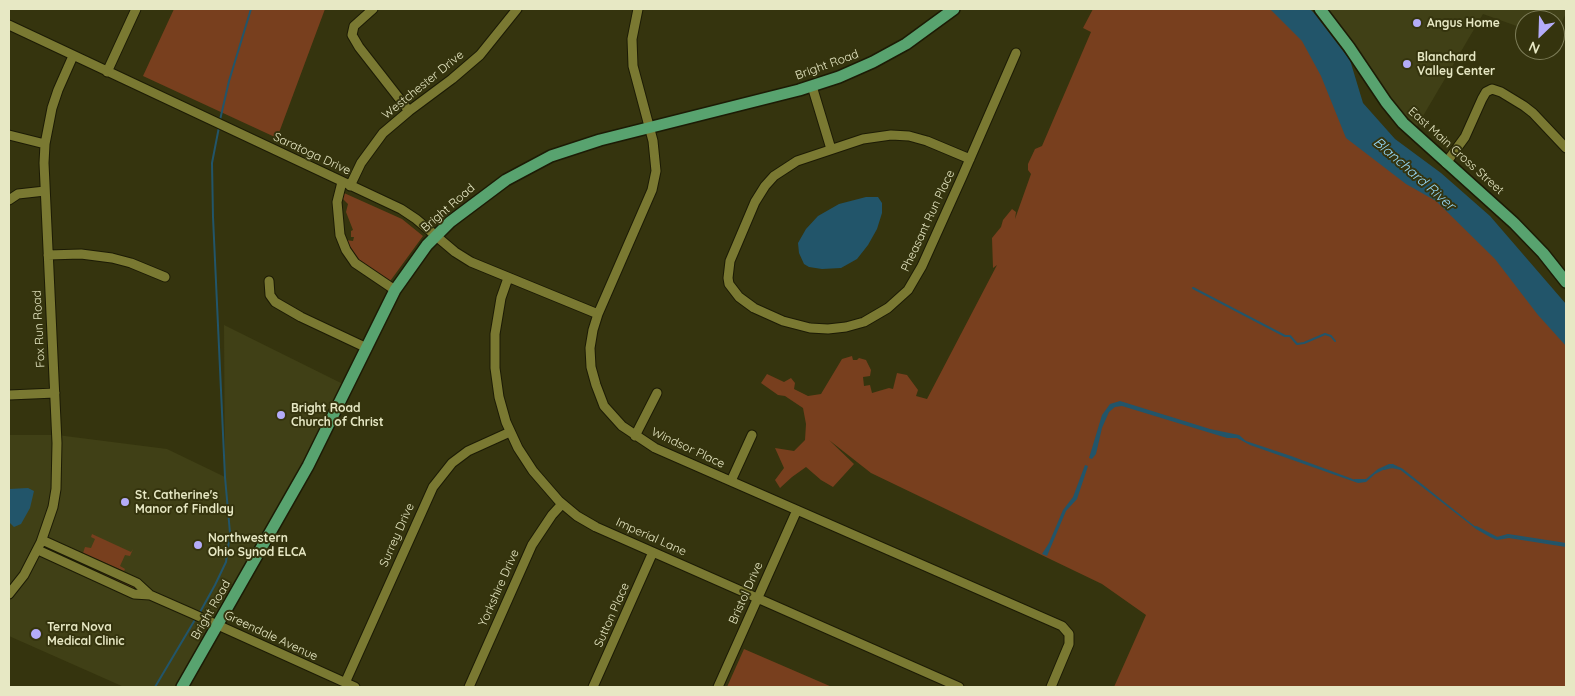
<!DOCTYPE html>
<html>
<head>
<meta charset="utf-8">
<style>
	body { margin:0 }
	#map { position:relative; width:1575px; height:696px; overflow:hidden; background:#35340e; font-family:Quicksand,sans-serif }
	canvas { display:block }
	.frame { position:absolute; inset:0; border:10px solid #e7e8c4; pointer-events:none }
	.north { position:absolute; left:1515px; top:10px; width:50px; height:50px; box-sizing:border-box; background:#35340e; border:1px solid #7c7c57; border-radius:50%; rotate:204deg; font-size:14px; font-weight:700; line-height:20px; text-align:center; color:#e7e8c4 }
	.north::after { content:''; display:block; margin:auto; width:18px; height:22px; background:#b4acf9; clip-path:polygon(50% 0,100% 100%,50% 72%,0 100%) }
</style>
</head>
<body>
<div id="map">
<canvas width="1575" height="696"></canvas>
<div class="frame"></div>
<div class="north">N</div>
</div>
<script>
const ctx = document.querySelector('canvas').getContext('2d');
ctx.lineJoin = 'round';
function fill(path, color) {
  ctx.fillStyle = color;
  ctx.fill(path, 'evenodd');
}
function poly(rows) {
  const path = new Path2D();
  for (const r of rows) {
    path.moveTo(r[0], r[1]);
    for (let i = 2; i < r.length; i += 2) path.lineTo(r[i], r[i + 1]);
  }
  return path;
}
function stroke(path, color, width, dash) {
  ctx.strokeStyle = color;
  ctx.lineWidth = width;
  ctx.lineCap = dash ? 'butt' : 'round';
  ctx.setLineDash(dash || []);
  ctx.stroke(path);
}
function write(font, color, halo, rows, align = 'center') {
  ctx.font = font + ' Quicksand,sans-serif';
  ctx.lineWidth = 4;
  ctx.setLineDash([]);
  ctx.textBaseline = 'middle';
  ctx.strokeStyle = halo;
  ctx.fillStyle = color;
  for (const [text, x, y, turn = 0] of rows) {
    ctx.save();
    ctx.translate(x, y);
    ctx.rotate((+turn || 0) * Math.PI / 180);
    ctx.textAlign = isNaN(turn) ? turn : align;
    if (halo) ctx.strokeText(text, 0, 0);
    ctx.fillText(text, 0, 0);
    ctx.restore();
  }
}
const built = poly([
	[1320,9,1566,9,1566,13,1555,37,1555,20,1525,20,1525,29,1483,14,1413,133],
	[224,325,349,387,182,687,124,687,9,636,9,435,57,435,167,449,225,477]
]);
const green = poly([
	[174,9,325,9,277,138,143,76],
	[1093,9,1286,9,1358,126,1566,324,1566,687,1114,687,1146,615,1102,584,871,473,829,440,854,464,833,487,821,480,806,467,792,477,780,488,775,480,784,468,775,448,794,451,805,440,806,424,803,408,785,396,778,395,761,383,767,374,784,382,791,378,795,383,794,389,808,396,821,394,842,359,852,356,853,360,857,360,859,358,866,360,871,370,870,376,863,377,864,386,870,385,872,393,889,388,893,389,897,373,907,375,918,390,916,396,927,399,997,265,993,268,992,238,1001,227,1003,220,1012,209,1016,212,1015,219,1031,174,1028,170,1028,164,1035,149,1042,146,1091,32,1083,28],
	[344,193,402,219,423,236,388,284,359,261,345,240,353,241,354,237,351,237,351,231,353,230,346,212,348,204,342,198],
	[92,534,131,552,133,549,130,556,125,555,120,566,125,569,124,571,83,553,85,547,91,548,95,539,91,537],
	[80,561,137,586,137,590,135,591,77,565],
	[744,649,832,687,727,687]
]);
const water = poly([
	[1270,9,1310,9,1314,13,1350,60,1363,103,1395,139,1441,173,1490,216,1566,304,1566,346,1538,315,1495,259,1436,201,1406,184,1346,138,1321,76,1302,41],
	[866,197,878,197,882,203,882,213,877,229,868,245,857,259,841,268,822,269,809,267,804,264,799,253,798,243,806,229,818,216,839,204],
	[1120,401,1210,429,1239,435,1246,441,1291,456,1358,481,1366,479,1378,469,1389,464,1393,464,1403,469,1477,528,1497,538,1509,536,1564,544,1566,545,1566,547,1509,538,1497,540,1490,537,1476,529,1398,468,1391,466,1375,474,1366,482,1358,483,1250,445,1237,438,1227,438,1122,406,1115,407,1109,412,1102,428,1096,454,1092,459,1089,458,1102,415,1110,404],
	[1085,465,1088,466,1077,499,1066,511,1047,556,1042,554,1049,543,1063,510,1073,497],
	[28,488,34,491,30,508,21,524,14,527,9,522,9,489]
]);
const stream = poly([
	[220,120,229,81,251,9],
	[1193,288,1285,336,1290,336,1297,344,1304,343,1325,334,1331,336,1335,341],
	[1384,469,1392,467,1401,469],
	[1355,480,1365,480],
	[1476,527,1497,538,1508,535,1566,544],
	[199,614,215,585,226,562,230,533,225,477,213,217,212,163,219,127],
	[155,687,196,618]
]);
const minor = poly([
	[373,9,354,26,352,35,359,47,409,111],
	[638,9,632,39,633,66,653,141,656,171,652,190,598,314,593,330,590,348,591,367,596,385,604,406,622,426,655,448,1062,626,1069,634,1069,644,1051,687],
	[9,25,401,209,416,219,455,252,471,262,598,314],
	[107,72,136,9],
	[812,86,831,149],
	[9,135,45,144],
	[970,159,927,141,909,136,891,135,863,139,797,161,774,176,765,186,755,202,730,261,728,278,729,284,739,297,754,308,783,321,810,328,828,329,846,327,864,322,888,308,908,290,922,266,962,177,1016,53],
	[1446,163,1465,137,1482,99,1486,92,1492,89,1501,92,1524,106,1533,113,1566,148],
	[342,182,337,202,340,235,346,250,355,263,395,290],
	[350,186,361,163,383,133,409,111,452,79,480,55,517,9],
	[9,200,18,194,45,191],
	[48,255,81,254,112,258,131,263,165,277],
	[508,278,501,298,495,334,495,368,499,397,506,422,518,448,533,471,559,501,577,516,596,527,959,687],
	[269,281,270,295,275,302,301,317,367,348],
	[9,395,55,393],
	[635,436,657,393],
	[731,481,752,435],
	[42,540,137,583,150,595],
	[38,550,134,594,150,595,191,613,355,687],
	[9,594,24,575,41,542,53,507,56,489,57,443,44,163,45,144,52,108,58,90,73,56],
	[345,683,433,487,452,463,468,451,510,432],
	[469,687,532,545,552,515,562,504],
	[593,687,653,552],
	[718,687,797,510]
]);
const major = poly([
	[1320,9,1349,47,1386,102,1403,123,1514,223,1543,253,1566,282],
	[182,687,308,466,395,290,427,245,450,222,506,180,551,156,600,140,799,90,839,77,873,62,906,44,954,9]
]);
const markers = [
	[1417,23,5,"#b4acf9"],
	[1407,64,5,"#b4acf9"],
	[281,415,5,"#b4acf9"],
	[125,502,5,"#b4acf9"],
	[198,545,5,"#b4acf9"],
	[36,634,6,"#b4acf9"]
];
const poiNames = [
	["Angus Home",1427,23],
	["Blanchard",1417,57],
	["Valley Center",1417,71],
	["Bright Road",291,408],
	["Church of Christ",291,422],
	["St. Catherine's",135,495],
	["Manor of Findlay",135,509],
	["Northwestern",208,538],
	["Ohio Synod ELCA",208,552],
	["Terra Nova",47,627],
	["Medical Clinic",47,641]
];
const streetNames = [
	["Bright Road",827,65,-20],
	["Westchester Drive",423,85,-39],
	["East Main Cross Street",1456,151,42],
	["Saratoga Drive",312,154,25],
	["Bright Road",448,208,-41],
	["Pheasant Run Place",928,221,-65],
	["Fox Run Road",39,329,-93],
	["Windsor Place",688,448,25],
	["Surrey Drive",397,535,-66],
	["Imperial Lane",651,537,24],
	["Yorkshire Drive",499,588,-66],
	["Bristol Drive",746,593,-66],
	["Bright Road",211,610,-60],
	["Sutton Place",612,615,-66],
	["Greendale Avenue",271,636,25]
];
const waterNames = [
	["Blanchard River",1414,174,41]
];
fill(built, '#404016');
fill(green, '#783f1e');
fill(water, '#22556a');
stroke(stream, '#22556a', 2);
stroke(minor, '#1c1b05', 11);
stroke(major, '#1c1b05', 14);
stroke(minor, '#7a7932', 9);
stroke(major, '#58a36f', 11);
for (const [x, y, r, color] of markers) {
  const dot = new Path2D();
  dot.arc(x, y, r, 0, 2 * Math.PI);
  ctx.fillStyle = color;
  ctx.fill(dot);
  stroke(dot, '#35340e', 2);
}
write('bold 12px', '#e7e8c4', '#35340e', poiNames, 'left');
write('12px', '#e7e8c4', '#35340e', streetNames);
write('italic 14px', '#95d5f2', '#35340e', waterNames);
</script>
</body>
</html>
